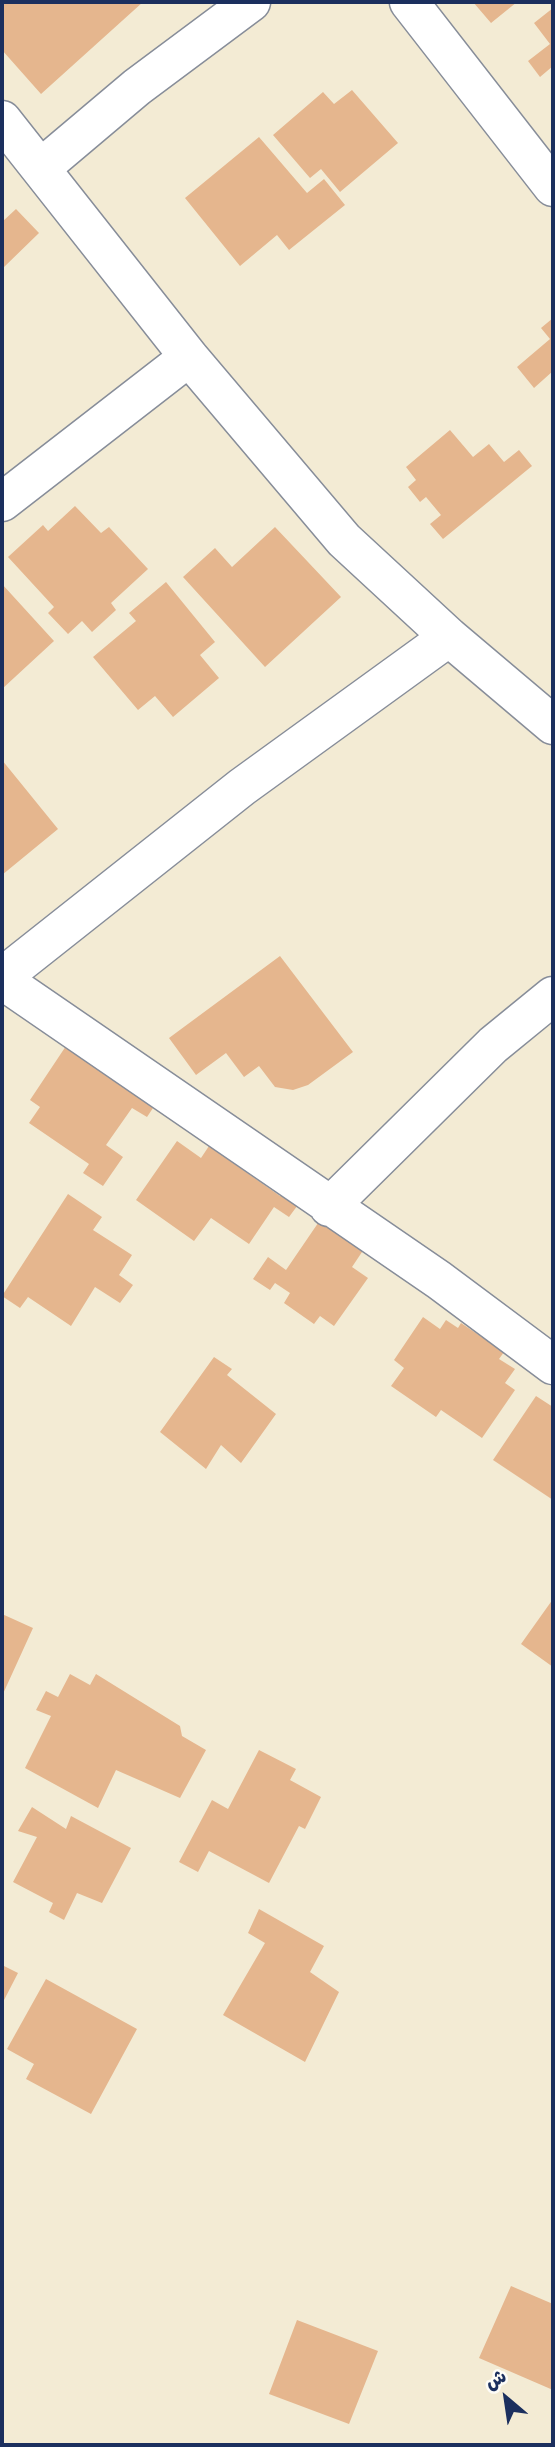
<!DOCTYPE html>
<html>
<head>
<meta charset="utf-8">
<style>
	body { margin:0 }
	#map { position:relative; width:555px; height:2447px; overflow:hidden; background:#f3ebd4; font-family:Caveat,"Playpen Sans Arabic",sans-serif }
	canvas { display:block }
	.frame { position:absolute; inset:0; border:4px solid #1b2f5e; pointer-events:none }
	.north { position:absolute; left:471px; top:2363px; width:70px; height:70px; -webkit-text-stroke:5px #fdfcf7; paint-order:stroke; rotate:331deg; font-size:19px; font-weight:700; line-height:28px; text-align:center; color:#1b2f5e }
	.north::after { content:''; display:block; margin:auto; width:24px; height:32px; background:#1b2f5e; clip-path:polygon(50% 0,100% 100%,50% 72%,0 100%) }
</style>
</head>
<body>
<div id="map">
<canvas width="555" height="2447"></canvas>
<div class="frame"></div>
<div class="north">ش</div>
</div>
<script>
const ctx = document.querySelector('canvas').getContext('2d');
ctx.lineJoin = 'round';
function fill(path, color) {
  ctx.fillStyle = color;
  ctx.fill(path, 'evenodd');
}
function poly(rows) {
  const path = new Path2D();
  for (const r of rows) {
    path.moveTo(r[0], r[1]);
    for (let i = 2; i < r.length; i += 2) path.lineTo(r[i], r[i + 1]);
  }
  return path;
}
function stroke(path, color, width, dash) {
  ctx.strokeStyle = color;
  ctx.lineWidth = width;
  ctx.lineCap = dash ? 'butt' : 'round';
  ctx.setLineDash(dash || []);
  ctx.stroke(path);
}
const building = poly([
	[2,2,143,2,41,94,2,50],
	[473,2,517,2,491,23],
	[553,8,553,66,540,77,528,61,550,44,534,23],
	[352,90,398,143,340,192,321,169,310,178,273,135,323,92,334,104],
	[259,137,307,193,324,179,345,205,289,250,277,235,240,266,185,198],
	[16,209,39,233,2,269,2,222],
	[553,318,553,371,534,388,517,367,550,339,541,328],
	[450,430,473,457,489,444,504,462,519,450,532,466,443,539,430,524,441,515,426,497,420,502,408,487,416,480,406,467],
	[75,506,101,533,109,527,148,569,111,603,116,610,92,632,82,621,68,634,48,613,54,607,8,557,43,525,48,531],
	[275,527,341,597,265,667,183,577,215,548,232,567],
	[166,582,215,642,200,655,219,678,173,717,155,696,138,710,93,657,136,621,129,613],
	[2,584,54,641,2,689],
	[2,760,58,829,2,875],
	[280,956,353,1052,308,1085,293,1090,275,1087,259,1066,244,1077,226,1053,196,1075,169,1038],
	[70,1040,159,1099,147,1117,132,1108,106,1145,123,1157,103,1186,83,1173,89,1164,29,1123,40,1107,30,1100],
	[177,1141,201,1158,209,1146,280,1196,287,1186,303,1198,289,1217,274,1207,249,1244,211,1218,194,1241,136,1200],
	[68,1194,102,1217,93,1230,132,1255,119,1275,133,1285,120,1303,95,1287,71,1326,28,1297,20,1308,2,1296],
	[329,1207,372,1237,352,1267,368,1278,334,1326,320,1316,314,1324,284,1303,290,1293,275,1283,270,1290,253,1279,268,1257,286,1270],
	[423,1317,440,1329,446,1320,458,1328,461,1323,504,1352,499,1359,515,1369,505,1383,515,1390,482,1438,441,1410,436,1417,391,1386,404,1368,394,1360],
	[214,1357,232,1369,227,1375,276,1414,241,1463,221,1445,206,1469,160,1432],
	[536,1396,553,1407,553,1500,493,1460],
	[553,1599,553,1667,521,1644],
	[2,1614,33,1628,2,1696],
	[70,1674,90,1685,96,1674,180,1726,182,1736,206,1750,180,1798,116,1770,98,1808,25,1768,51,1716,36,1710,46,1691,58,1697],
	[259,1750,296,1769,290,1780,321,1797,305,1829,299,1826,269,1883,209,1851,198,1872,179,1862,212,1800,228,1809],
	[32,1807,66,1829,71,1816,131,1848,102,1903,77,1893,64,1920,49,1912,53,1903,13,1882,37,1837,18,1831],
	[259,1909,324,1946,310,1972,339,1992,305,2062,223,2015,265,1943,248,1933],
	[2,1965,18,1973,2,2004],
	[46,1979,137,2029,91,2114,26,2079,34,2064,7,2049],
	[511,2286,553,2304,553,2390,479,2358],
	[297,2320,378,2351,349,2424,269,2394]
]);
const minor = poly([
	[409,2,553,187],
	[2,120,189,357,344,540,449,637,553,725],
	[41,168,137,87,251,2],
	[2,502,189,357],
	[2,977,242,787,449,637],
	[2,980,439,1280,553,1365],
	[329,1207,493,1045,553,996]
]);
fill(building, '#e5b68e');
stroke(minor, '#878d99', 41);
stroke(minor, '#fff', 38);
</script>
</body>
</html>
